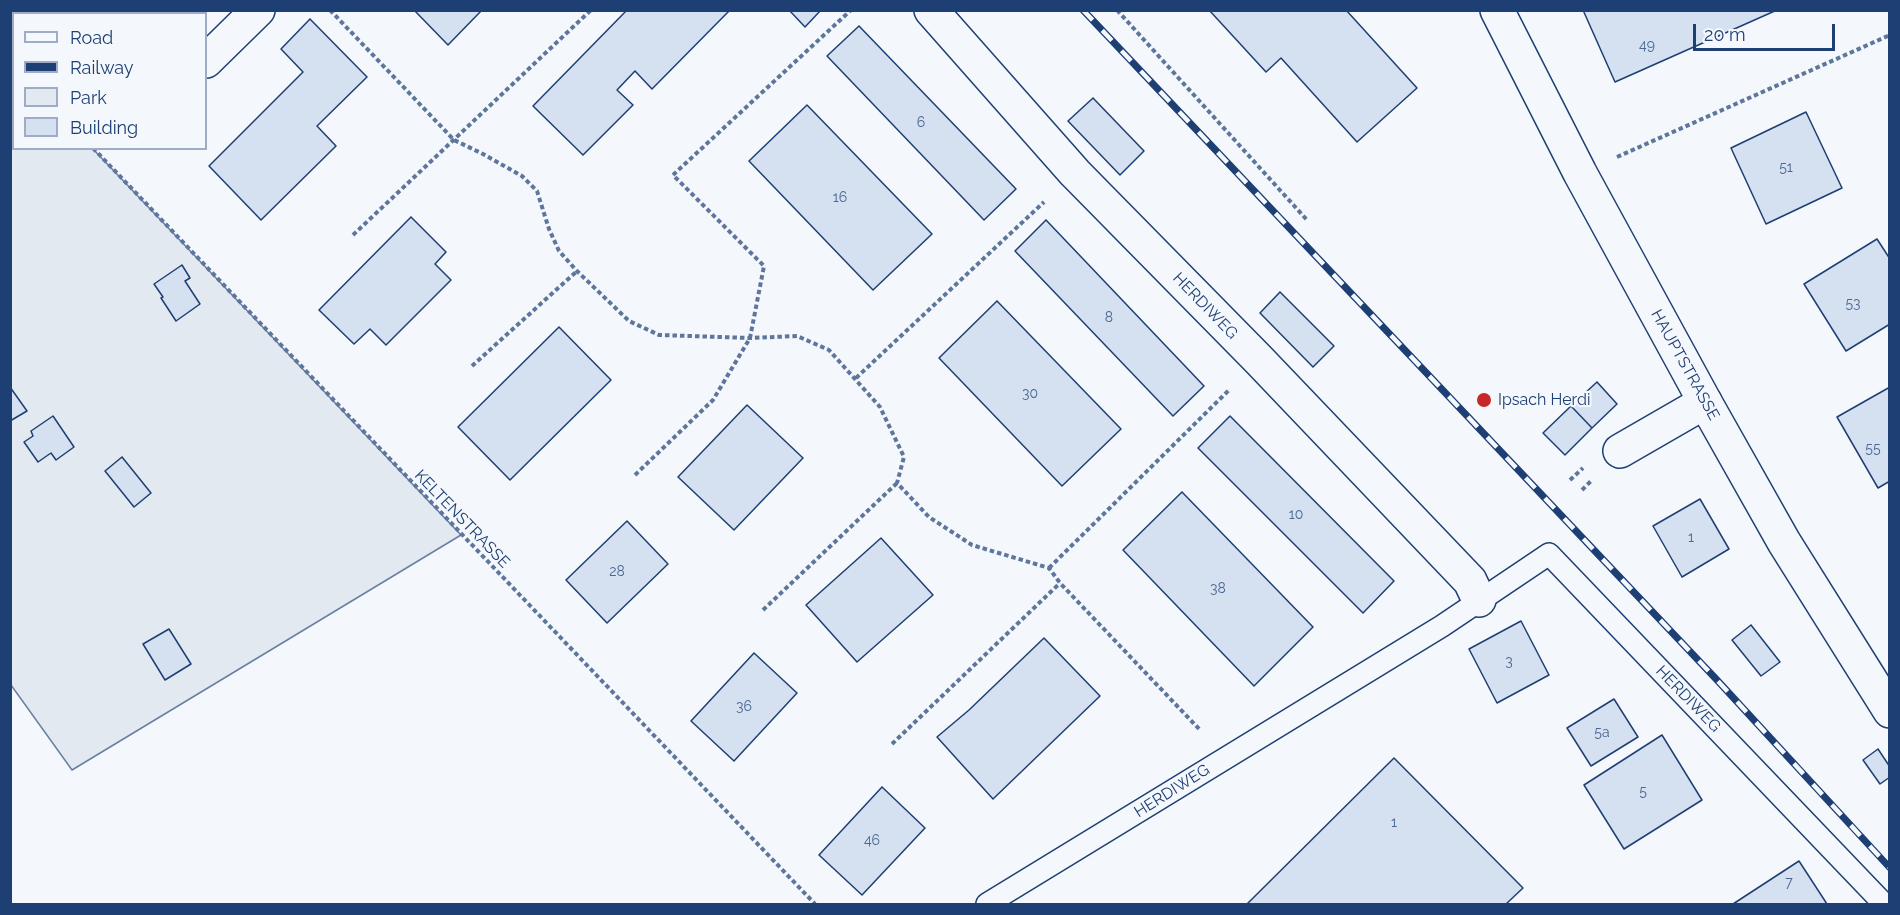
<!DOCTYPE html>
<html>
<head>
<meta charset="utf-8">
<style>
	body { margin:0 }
	#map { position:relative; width:1900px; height:915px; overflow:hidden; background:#f4f7fb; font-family:Raleway,sans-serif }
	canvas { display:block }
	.frame { position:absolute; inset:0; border:12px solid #1d3f73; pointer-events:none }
	.legend { position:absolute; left:12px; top:12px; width:195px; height:138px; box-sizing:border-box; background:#f4f7fb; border:2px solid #9eadc5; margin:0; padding:8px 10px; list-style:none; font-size:18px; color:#1d3f73 }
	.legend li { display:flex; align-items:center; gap:12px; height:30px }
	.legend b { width:30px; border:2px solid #9eadc5 }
	.scale { position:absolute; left:1693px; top:24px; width:142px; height:27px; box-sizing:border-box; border:3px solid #1d3f73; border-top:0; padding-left:8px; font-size:18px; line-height:21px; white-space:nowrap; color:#1d3f73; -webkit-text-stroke:4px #f4f7fb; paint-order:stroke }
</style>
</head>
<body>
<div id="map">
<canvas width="1900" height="915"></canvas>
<div class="frame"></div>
<ul class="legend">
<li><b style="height:8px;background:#f4f7fb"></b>Road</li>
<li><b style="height:8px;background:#1d3f73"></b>Railway</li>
<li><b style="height:16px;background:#e3e9f0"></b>Park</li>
<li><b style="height:16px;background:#d5e0f0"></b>Building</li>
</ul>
<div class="scale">20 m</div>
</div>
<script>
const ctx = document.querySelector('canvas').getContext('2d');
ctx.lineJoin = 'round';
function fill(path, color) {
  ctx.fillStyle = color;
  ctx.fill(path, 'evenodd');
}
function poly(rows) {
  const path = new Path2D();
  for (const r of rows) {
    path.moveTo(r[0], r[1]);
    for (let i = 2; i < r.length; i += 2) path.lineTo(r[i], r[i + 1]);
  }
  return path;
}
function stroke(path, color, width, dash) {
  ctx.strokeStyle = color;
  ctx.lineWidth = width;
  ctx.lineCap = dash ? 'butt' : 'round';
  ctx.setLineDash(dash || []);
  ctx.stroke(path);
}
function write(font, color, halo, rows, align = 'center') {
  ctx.font = font + ' Raleway,sans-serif';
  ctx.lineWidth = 4.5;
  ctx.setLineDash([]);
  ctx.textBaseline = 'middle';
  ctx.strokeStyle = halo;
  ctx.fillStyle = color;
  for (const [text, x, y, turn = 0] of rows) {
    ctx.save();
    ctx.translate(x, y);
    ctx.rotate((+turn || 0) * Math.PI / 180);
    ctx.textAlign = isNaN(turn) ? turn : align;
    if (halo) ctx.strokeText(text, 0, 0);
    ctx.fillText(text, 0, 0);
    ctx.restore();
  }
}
const green = poly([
	[10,61,14,63,14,148,93,149,461,535,72,770,11,685,10,61]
]);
const building = poly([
	[414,10,482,10,448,45,414,10],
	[627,10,730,10,652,89,635,71,617,90,633,105,583,155,533,106,627,10],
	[789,10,821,10,805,27,789,10],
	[1209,10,1346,10,1417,88,1357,142,1281,58,1266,72,1209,10],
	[1583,10,1777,10,1615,82,1583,10],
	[310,19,367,77,317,126,336,146,261,220,209,166,303,72,281,49,310,19],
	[859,26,1016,189,984,220,827,56,859,26],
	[1093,98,1144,151,1120,175,1068,121,1093,98],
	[807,105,932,234,873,290,749,161,807,105],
	[1806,112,1842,188,1766,224,1731,148,1806,112],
	[411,217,446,252,435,264,451,280,386,345,370,329,354,344,319,310,411,217],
	[1046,220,1204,386,1173,416,1015,251,1046,220],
	[1877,239,1890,259,1890,324,1846,351,1804,284,1877,239],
	[182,265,190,278,185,281,200,304,176,321,161,298,163,297,154,284,182,265],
	[1280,292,1334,346,1313,367,1260,313,1280,292],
	[997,301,1121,429,1062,486,939,358,997,301],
	[559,327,611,380,510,480,458,427,559,327],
	[1597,382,1617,404,1592,428,1571,406,1597,382],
	[10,387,27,411,10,421,10,387],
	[1890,387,1890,481,1878,488,1837,417,1890,387],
	[747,405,803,458,734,530,678,477,747,405],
	[1571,406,1592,428,1565,455,1543,433,1571,406],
	[53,416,74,447,56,460,51,453,38,462,24,442,33,436,31,431,53,416],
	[1230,416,1394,581,1363,613,1198,448,1230,416],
	[122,457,151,493,134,507,105,471,122,457],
	[1182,492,1313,627,1254,686,1123,550,1182,492],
	[1700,499,1729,549,1682,577,1653,526,1700,499],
	[627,521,668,564,607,623,566,580,627,521],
	[881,538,933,595,857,662,806,605,881,538],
	[1521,621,1549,675,1497,703,1469,649,1521,621],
	[1751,625,1780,662,1761,676,1732,640,1751,625],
	[169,629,191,664,165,680,143,644,169,629],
	[1044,638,1100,696,993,799,937,737,969,710,1044,638],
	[754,653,797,693,734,761,691,721,754,653],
	[1614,699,1638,737,1591,766,1567,728,1614,699],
	[1662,735,1702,800,1624,849,1584,785,1662,735],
	[1878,749,1890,767,1890,777,1880,784,1863,760,1878,749],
	[1394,758,1523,888,1506,904,1247,904,1394,758],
	[882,787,925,828,862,895,819,855,882,787],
	[1799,861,1827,904,1733,904,1799,861]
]);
const path = poly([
	[330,10,454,140,483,154,522,176,537,191,549,229,559,251,577,271,629,321,659,335,750,338,797,336,829,350,880,407,904,457,897,483,929,517,972,545,1049,568,1060,583,1201,731],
	[1117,10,1307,220],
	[93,148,815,904],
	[1617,157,1890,35],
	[353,235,591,10],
	[472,366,577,271],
	[856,378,1044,202],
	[635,475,713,400,750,338,764,266,673,175,851,10],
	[1570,480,1583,468],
	[1582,490,1592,480],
	[1049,568,1230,389],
	[763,610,897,483],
	[892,744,1060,583]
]);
const service = poly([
	[987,904,1442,626,1549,554,1884,904]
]);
const minor = poly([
	[931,10,1075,173,1259,360,1470,581,1479,600],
	[10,61,14,63],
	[206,61,258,10],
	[1620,451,1705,402]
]);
const secondary = poly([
	[1497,10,1580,173,1705,402,1784,542,1890,711]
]);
const rail = poly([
	[1083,10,1717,680,1890,868]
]);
const markers = [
	[1484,400,8,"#c62828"]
];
const numberNames = [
	["49",1647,46],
	["6",921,123],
	["51",1786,168],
	["16",840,198],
	["53",1853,304],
	["8",1109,318],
	["30",1030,394],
	["55",1873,449],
	["10",1296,515],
	["1",1691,538],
	["28",617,572],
	["38",1218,589],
	["3",1509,662],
	["36",744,707],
	["5a",1602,733],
	["5",1643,792],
	["1",1394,823],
	["46",872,841],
	["7",1789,883]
];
const streetNames = [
	["HERDIWEG",1205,306,46],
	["HAUPTSTRASSE",1685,365,61],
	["KELTENSTRASSE",462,519,46],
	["HERDIWEG",1688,699,46],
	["HERDIWEG",1172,791,-32]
];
const poiNames = [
	["Ipsach Herdi",1498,400]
];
fill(green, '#e3e9f0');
stroke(green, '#687fa3', 1.5);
fill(building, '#d5e0f0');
stroke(building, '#1d3f73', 1.5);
stroke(service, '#1d3f73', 24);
stroke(minor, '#1d3f73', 36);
stroke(secondary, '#1d3f73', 36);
stroke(path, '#5e769c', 4, [4.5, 3]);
stroke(service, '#f4f7fb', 21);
stroke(minor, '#f4f7fb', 33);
stroke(secondary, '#f4f7fb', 33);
stroke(rail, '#1d3f73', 7);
stroke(rail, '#f4f7fb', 4.5, [14]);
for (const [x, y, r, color] of markers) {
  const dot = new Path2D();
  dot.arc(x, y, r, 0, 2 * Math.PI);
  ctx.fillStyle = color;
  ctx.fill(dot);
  stroke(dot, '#f4f7fb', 2);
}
write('14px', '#4b6792', null, numberNames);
write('16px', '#1d3f73', '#f4f7fb', streetNames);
write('16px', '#1d3f73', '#f4f7fb', poiNames, 'left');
</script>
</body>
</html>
